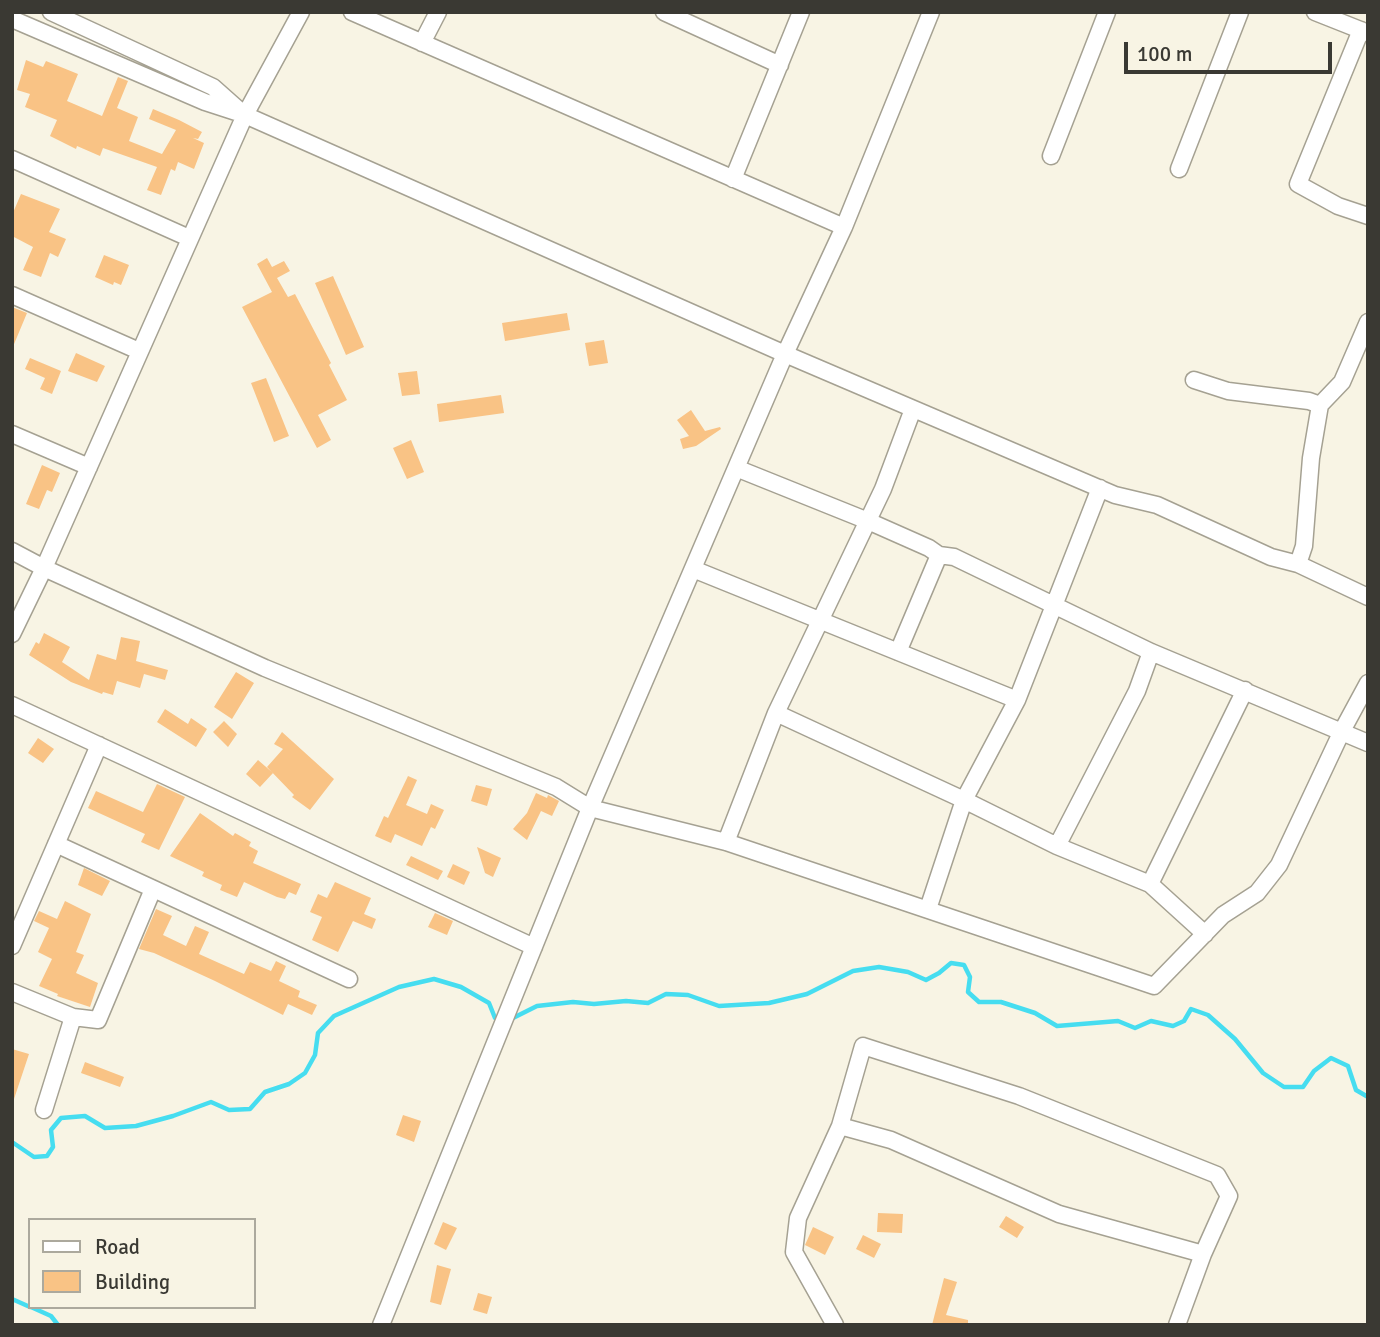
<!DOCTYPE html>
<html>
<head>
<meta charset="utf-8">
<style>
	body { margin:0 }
	#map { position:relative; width:1380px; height:1337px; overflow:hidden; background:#f8f4e4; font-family:Signika,sans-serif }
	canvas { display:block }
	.frame { position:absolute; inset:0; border:14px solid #3a3933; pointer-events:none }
	.legend { position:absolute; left:28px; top:1218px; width:228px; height:91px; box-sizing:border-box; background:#f8f4e4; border:2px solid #aca99d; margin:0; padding:9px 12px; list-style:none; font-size:21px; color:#3a3933 }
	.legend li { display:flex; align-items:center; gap:14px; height:35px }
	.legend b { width:35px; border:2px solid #aca99d }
	.scale { position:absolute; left:1124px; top:42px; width:208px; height:32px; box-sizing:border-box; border:4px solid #3a3933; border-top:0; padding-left:9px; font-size:21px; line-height:24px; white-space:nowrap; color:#3a3933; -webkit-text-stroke:5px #f8f4e4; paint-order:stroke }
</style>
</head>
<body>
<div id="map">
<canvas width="1380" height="1337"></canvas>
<div class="frame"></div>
<ul class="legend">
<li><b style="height:9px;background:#fff"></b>Road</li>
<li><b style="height:19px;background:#f9c385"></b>Building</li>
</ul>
<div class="scale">100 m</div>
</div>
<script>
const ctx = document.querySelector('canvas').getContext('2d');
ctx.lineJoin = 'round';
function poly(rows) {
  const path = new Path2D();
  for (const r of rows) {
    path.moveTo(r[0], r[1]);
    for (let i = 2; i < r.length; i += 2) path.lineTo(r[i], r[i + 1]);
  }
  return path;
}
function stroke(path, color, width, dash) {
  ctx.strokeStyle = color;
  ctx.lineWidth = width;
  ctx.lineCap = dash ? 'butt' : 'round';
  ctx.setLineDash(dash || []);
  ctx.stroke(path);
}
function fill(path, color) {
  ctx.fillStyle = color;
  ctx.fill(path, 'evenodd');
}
const stream = poly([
	[511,1019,537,1006,573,1002,594,1004,626,1001,648,1003,666,994,688,995,719,1006,769,1003,807,994,853,971,879,967,908,972,926,980,939,973,951,963,964,965,970,977,968,992,979,1002,1001,1002,1035,1013,1057,1026,1118,1021,1135,1028,1151,1021,1173,1026,1184,1021,1191,1009,1208,1015,1235,1039,1263,1073,1284,1087,1303,1087,1314,1071,1331,1058,1348,1066,1356,1090,1368,1097],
	[12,1142,34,1157,47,1156,53,1147,51,1130,61,1118,85,1116,105,1128,136,1126,173,1116,211,1102,229,1110,250,1109,265,1092,289,1084,305,1073,315,1055,318,1033,334,1016,399,987,434,979,461,987,489,1003,495,1018],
	[12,1299,30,1307],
	[31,1307,51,1316,58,1325]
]);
const building = poly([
	[26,60,43,67,46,61,78,74,67,101,102,116,118,77,128,81,117,108,138,117,129,141,162,154,176,130,149,119,153,109,179,120,202,132,198,139,193,138,204,143,194,169,178,162,175,171,171,169,161,195,147,190,157,167,103,148,100,156,77,146,76,149,50,136,57,120,25,107,30,94,17,90],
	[21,194,60,209,49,232,66,239,58,257,50,253,41,277,23,270,33,247,12,236,12,215],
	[104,255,129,265,121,285,114,282,113,285,95,277],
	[267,258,272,267,284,261,290,271,277,278,288,297,295,294,331,363,329,365,347,400,318,415,331,440,317,448,242,307,272,292,257,264],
	[333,276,364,347,346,355,315,283],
	[12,307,27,313,12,349],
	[567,313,570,330,505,341,502,323],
	[604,340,608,363,589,366,585,343],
	[76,353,105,366,97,382,68,371],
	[30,358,61,371,52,394,40,389,45,378,25,369],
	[417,371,420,394,402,396,398,373],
	[266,378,289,436,274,442,251,383],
	[501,395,504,413,439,422,437,404],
	[691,410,705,431,720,427,721,429,696,446,683,449,680,439,689,436,677,420],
	[411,440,424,472,407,479,393,448],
	[42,465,60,473,52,492,47,490,39,509,26,504],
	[44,633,70,647,62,662,89,680,97,654,116,660,121,637,140,641,136,661,168,670,165,680,144,674,140,688,117,681,113,695,103,692,102,694,71,682,29,655,36,642,39,644],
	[236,672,254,683,232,719,214,707],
	[165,709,188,724,191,718,207,729,196,747,157,722],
	[224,721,237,734,228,747,213,732],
	[282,732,334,779,310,810,292,797,294,795,267,767,283,749,274,744],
	[38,738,54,749,43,763,28,753],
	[258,760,273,773,260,787,246,774],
	[408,776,417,780,406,805,427,814,431,804,444,810,435,829,431,827,422,846,395,834,391,843,375,836,384,816,388,818],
	[157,784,185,797,159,850,141,842,145,834,88,808,96,791,143,812],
	[476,785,492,789,487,806,471,801],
	[536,793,547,798,548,795,559,801,552,816,541,811,527,840,513,829,527,813],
	[200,813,233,836,235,833,251,842,249,846,258,851,253,863,301,884,296,895,289,892,285,899,277,897,244,882,237,897,220,890,222,885,202,876,204,872,170,856],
	[477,847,501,858,493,877,485,873],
	[411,856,443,871,438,880,406,865],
	[453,864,470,872,464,885,447,877],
	[84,868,110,881,102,896,78,885],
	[335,882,371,898,364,914,376,919,372,929,353,921,338,952,312,940,322,917,310,912,318,894,327,898],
	[65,901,91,914,76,952,84,955,76,973,98,983,90,1007,57,996,58,994,39,986,52,959,38,952,49,928,34,921,39,911,57,919],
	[156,909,172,916,163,935,186,946,195,926,209,932,199,954,219,963,244,974,250,962,271,971,276,961,286,966,279,981,300,991,298,997,317,1005,312,1015,288,1004,283,1015,215,981,154,953,139,949],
	[435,913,453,921,447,935,428,927],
	[12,1049,29,1054,14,1099,12,1099],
	[85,1062,124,1077,120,1087,81,1073],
	[403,1115,421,1121,414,1142,396,1135],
	[878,1213,903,1214,902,1233,877,1232],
	[1006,1216,1024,1227,1017,1238,999,1227],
	[443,1222,457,1228,446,1250,434,1244],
	[813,1227,834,1237,825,1255,805,1245],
	[863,1235,881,1244,874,1258,856,1249],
	[437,1265,451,1269,441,1305,430,1302],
	[944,1278,957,1282,946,1315,968,1320,968,1325,932,1325],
	[478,1293,492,1297,487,1314,473,1310]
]);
const minor = poly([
	[51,12,213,87,240,111],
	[352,12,844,227],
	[664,12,780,65],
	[1315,12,1368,33],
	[12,19,205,102,245,115,785,354,1115,495,1157,505,1271,557,1298,564,1368,597],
	[1361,30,1298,184,1338,206,1368,216],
	[422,43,438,12],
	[1051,156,1107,12],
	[12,159,189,238],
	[1179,169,1240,12],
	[733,179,801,12],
	[12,295,139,351],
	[1194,380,1228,391,1309,401,1320,405],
	[12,434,89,467],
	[736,468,868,521,929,548,939,555,954,557,1151,652,1368,743],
	[12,551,44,568,265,668,556,787,590,808,726,842,1154,986,1223,915,1257,893,1279,865,1342,731,1368,683],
	[1298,564,1304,546,1311,458,1320,405,1342,382,1368,322],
	[693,569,1017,700],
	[12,634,44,568,245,115,301,12],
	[898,652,939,555],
	[12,705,534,947],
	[776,713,964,800,1057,846,1150,884,1205,934],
	[726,842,776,713,883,489,913,409],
	[56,844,349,979],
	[1057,846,1137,691,1151,652],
	[1150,884,1245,690],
	[928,909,964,800,1017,700,1100,488],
	[12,946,99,745],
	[12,992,73,1017,98,1020,153,889],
	[44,1110,73,1017],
	[840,1126,891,1140,1059,1214,1203,1254],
	[381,1325,590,808,785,354,844,227,931,12],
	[835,1325,794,1252,798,1218,840,1126,863,1046,1019,1096,1217,1175,1229,1196,1203,1254,1177,1325]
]);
stroke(stream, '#46ddf0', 4.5);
fill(building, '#f9c385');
stroke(minor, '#a5a192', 19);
stroke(minor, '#fff', 16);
</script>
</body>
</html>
